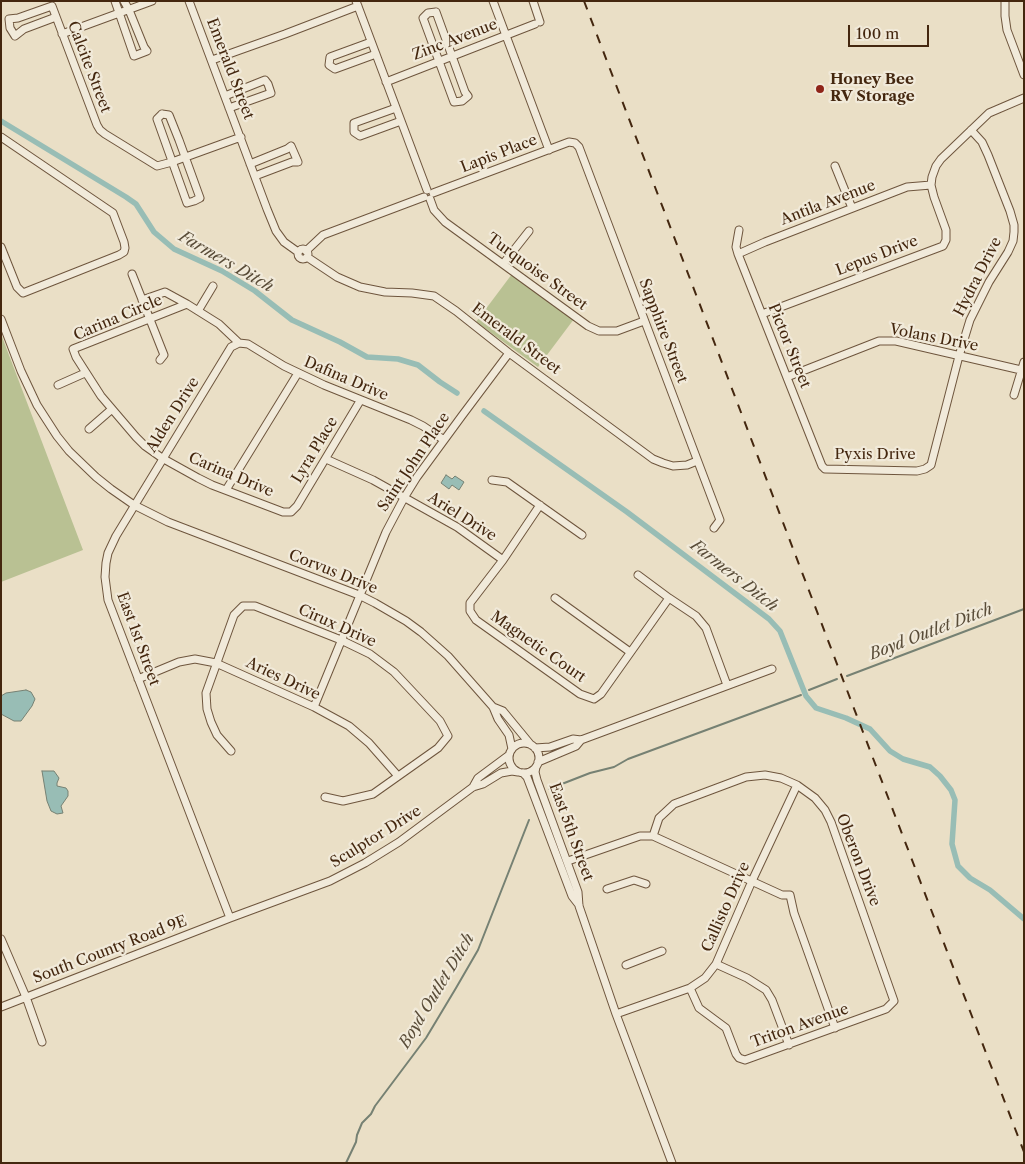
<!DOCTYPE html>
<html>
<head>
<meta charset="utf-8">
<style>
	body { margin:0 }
	#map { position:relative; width:1025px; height:1164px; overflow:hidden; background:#eadfc6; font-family:"Libre Caslon Text",serif }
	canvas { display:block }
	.frame { position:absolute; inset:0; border:2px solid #44270f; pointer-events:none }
	.scale { position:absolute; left:848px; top:25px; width:81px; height:22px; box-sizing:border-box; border:2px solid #44270f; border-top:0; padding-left:6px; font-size:15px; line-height:18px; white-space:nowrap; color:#44270f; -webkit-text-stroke:4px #f1eada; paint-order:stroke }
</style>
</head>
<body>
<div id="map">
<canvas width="1025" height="1164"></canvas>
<div class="frame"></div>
<div class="scale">100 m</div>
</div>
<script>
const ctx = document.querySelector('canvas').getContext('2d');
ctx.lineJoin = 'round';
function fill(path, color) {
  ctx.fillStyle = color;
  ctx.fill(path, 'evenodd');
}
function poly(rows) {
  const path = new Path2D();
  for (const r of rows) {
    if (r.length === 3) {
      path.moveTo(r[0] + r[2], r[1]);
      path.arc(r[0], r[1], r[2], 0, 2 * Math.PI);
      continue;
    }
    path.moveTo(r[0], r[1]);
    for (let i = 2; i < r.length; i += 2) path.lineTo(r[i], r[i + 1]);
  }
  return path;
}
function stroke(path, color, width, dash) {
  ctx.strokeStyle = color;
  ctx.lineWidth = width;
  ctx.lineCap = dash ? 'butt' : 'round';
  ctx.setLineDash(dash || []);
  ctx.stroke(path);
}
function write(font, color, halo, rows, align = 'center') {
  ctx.font = font + ' "Libre Caslon Text",serif';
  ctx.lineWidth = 4.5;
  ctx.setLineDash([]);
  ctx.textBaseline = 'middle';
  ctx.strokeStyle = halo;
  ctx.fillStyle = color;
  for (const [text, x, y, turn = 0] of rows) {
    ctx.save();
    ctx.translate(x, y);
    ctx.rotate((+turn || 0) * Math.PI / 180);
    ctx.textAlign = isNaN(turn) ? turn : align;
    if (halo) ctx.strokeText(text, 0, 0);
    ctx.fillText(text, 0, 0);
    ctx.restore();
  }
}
const green = poly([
	[512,274,574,319,538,367,476,322],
	[1,334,83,550,1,582]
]);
const water = poly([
	[446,475,452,479,455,476,464,482,459,490,452,485,449,489,441,483,446,475],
	[26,690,31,692,35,699,32,706,21,721,14,721,1,714,1,696,6,693,26,690],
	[42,771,54,771,59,778,57,783,57,786,66,788,68,791,68,796,61,806,63,813,57,814,51,811,47,801,42,771]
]);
const stream = poly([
	[847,676,1024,609],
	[809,690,837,679],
	[549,789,590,773,614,767,628,759,801,695],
	[346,1163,356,1142,357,1135,362,1123,371,1114,375,1106,426,1038,456,988,478,950,529,820]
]);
const canal = poly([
	[1,121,126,197,136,204,154,232,174,249,222,271,255,291,292,320,340,342,367,357,398,359,418,365,440,382,457,393],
	[484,411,627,512,769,619,780,631,806,696,816,708,846,718,870,729,890,751,903,759,930,767,940,776,951,790,955,800,952,844,958,866,970,878,990,890,1024,919]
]);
const minor = poly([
	[115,1,134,56,147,51,144,47,129,10,124,1],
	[189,1,267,209,276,231,284,242,298,252],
	[356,1,427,190],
	[493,1,549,150],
	[533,1,540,22],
	[1005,1,1005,16,1007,30,1024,75],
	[436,12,465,92,468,96,462,101,454,102,423,18,428,13,436,12],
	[56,17,24,29,15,36,10,28,9,19,18,18,52,6,97,125,100,130,105,134,157,166,172,162,241,137],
	[62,34,152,1],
	[371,42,330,57,329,65,335,69,376,54],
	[212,60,285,34,358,6],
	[386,82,535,24],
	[225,96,265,80,268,84,271,93,229,108],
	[396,108,354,123,354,132,360,136,401,121],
	[162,114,169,115,179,140,200,198,194,201,187,203,157,119,162,114],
	[1,137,113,213,124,242,125,248,124,252,119,255,23,293,17,287,1,247],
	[250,164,287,149,291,146,298,162,292,162,255,176],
	[835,166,852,208],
	[433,193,569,142,575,143,579,147,720,520,714,528],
	[430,199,434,210,445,222,588,326,599,331,617,331,644,321],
	[739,230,736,247,738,254,822,466,825,469,917,471,925,469,931,465,932,461,959,356,970,320,989,282,1008,252,1013,241,1014,232,1014,225,1010,211,988,155,982,142,971,130],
	[303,254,5],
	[306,251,323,235,424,197],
	[738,254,765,242,907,187,931,185],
	[307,257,337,277,360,287,385,292,412,293,434,296,456,311,509,353,653,459,663,463,673,466,687,465,697,461],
	[503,264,529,231],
	[132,274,164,355,160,360],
	[142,300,165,292,187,304],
	[198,311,213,286],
	[762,314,943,246,946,240,946,230,934,197,931,185,932,177,936,166,941,159,989,113,1024,98],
	[1,319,21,371,37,405,57,436,69,451,96,477,111,489,134,505,168,522,359,595,375,603,406,621,421,632,448,656,493,707,498,719,509,735,512,749],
	[239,343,219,324,187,304,73,349,76,357,101,396,136,437,145,446,162,458,198,478,212,485,283,512,291,512,297,506,360,401],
	[239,343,248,344,284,366,324,385,411,420,423,426,444,440],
	[787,377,879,341,896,341,1021,370],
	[58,385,85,373],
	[1014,395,1024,362],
	[89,429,112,409],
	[326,459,373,480,457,527,503,560],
	[492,480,507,482,582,535],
	[226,490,298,373],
	[540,505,503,560,470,603,470,611,476,620,580,694,594,699,601,694,669,598],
	[638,575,669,598,696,616,706,628,727,685],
	[555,598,630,652],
	[138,679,179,662,195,659,216,663,314,707,349,726,369,743,398,776],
	[314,707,386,532,404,498,417,477,461,417,509,353],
	[493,707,503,711,531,745],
	[524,758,15],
	[535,748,550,747,573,739,581,740,772,669],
	[231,751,217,735,211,722,207,709,206,693,234,615,243,606,255,606,341,640,370,654,394,672,440,721,448,736,438,748,373,794,343,801,325,797],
	[538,762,576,746,581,740],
	[536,767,535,772,537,780,578,892,579,906,616,1014,672,1163],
	[523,773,527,777,572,896,579,905],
	[473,787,478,778,509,755],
	[653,836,659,818,674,804,746,777,765,775,781,778,797,785,815,798,825,810,831,822,894,1001,886,1009,745,1060,739,1058,736,1054,726,1028,699,1008,690,988],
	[568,861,640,836,653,836,782,895,790,895,794,913,835,1028],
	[607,889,634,880,646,884],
	[230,918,108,600,105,577,106,563,108,553,116,536,231,347,239,343],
	[1,939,26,997,42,1042],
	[716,964,747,978,766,990,772,1000,789,1045],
	[626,965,662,951],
	[1,1007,230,918,330,881,365,863,399,842,473,787,483,784,501,773,512,771,518,772],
	[616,1014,690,988,705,978,716,964,752,881,797,785]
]);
const rail = poly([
	[584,1,858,719,1024,1152]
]);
const markers = [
	[820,89,5,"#8f2418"]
];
const streetNames = [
	["Zinc Avenue",455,40,-21],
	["Calcite Street",89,67,69],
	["Emerald Street",230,69,69],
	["Lapis Place",499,154,-21],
	["Antila Avenue",828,203,-21],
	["Lepus Drive",877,256,-21],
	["Turquoise Street",537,272,36],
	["Hydra Drive",978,277,-63],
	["Carina Circle",118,318,-23],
	["Sapphire Street",663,331,69],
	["Volans Drive",934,338,11],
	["Emerald Street",516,339,37],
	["Pictor Street",789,346,68],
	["Dafina Drive",346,379,23],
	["Alden Drive",173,415,-58],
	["Lyra Place",315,450,-59],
	["Pyxis Drive",875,455],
	["Saint John Place",414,462,-56],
	["Carina Drive",231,475,23],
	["Ariel Drive",462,517,32],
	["Corvus Drive",333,572,22],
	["Cirux Drive",337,626,24],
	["East 1st Street",138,639,70],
	["Magnetic Court",538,647,35],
	["Aries Drive",283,679,25],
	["East 5th Street",571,832,70],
	["Sculptor Drive",376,837,-32],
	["Oberon Drive",858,860,69],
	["Callisto Drive",726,907,-66],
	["South County Road 9E",110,950,-21],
	["Triton Avenue",800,1026,-20]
];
const poiNames = [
	["Honey Bee",830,80],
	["RV Storage",830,97]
];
const waterNames = [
	["Farmers Ditch",226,262,30],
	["Farmers Ditch",734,576,38],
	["Boyd Outlet Ditch",931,632,-21],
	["Boyd Outlet Ditch",437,991,-59]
];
fill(green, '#b9c193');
fill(water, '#98bdb5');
stroke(water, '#768173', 1);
stroke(stream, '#768173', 2);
stroke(canal, '#98bdb5', 5.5);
stroke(minor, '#6e553d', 9);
stroke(minor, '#f1eada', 7);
stroke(rail, '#44270f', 2, [9, 9]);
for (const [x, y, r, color] of markers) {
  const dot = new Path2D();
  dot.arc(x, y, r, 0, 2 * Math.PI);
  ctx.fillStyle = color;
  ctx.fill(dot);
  stroke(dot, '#f1eada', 2);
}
write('15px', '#44270f', '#f1eada', streetNames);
write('bold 15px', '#44270f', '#f1eada', poiNames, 'left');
write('italic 16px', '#594c38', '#f1eada', waterNames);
</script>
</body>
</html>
